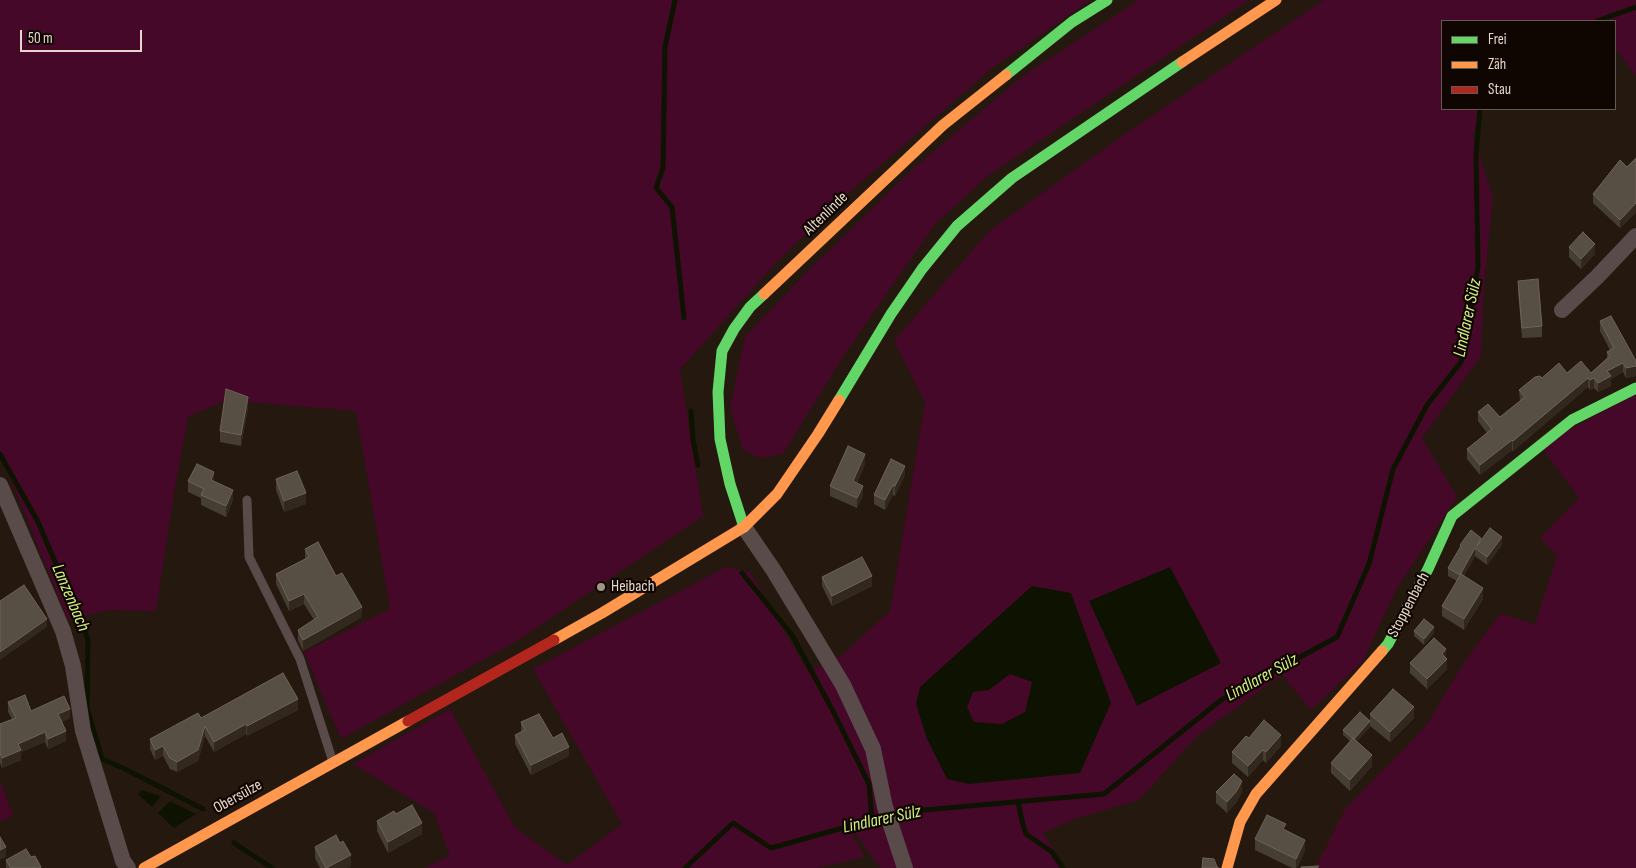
<!DOCTYPE html>
<html>
<head>
<meta charset="utf-8">
<style>
	body { margin:0 }
	#map { position:relative; width:1636px; height:868px; overflow:hidden; background:#25180e; font-family:"Sofia Sans Condensed",sans-serif }
	canvas { display:block }
	.legend { position:absolute; left:1441px; top:20px; width:175px; height:90px; box-sizing:border-box; background:#0f0601; border:1px solid #655951; margin:0; padding:6px 9px; list-style:none; font-size:15px; color:#e7d6ca }
	.legend li { display:flex; align-items:center; gap:10px; height:25px }
	.legend b { width:25px; border:1px solid #655951 }
	.scale { position:absolute; left:20px; top:30px; width:122px; height:22px; box-sizing:border-box; border:2px solid #e7d6ca; border-top:0; padding-left:6px; font-size:15px; line-height:18px; white-space:nowrap; color:#e7d6ca; -webkit-text-stroke:4px #0f0601; paint-order:stroke }
</style>
</head>
<body>
<div id="map">
<canvas width="1636" height="868"></canvas>
<ul class="legend">
<li><b style="height:6px;background:#63d668"></b>Frei</li>
<li><b style="height:6px;background:#ff974d"></b>Zäh</li>
<li><b style="height:6px;background:#b3261e"></b>Stau</li>
</ul>
<div class="scale">50 m</div>
</div>
<script>
const ctx = document.querySelector('canvas').getContext('2d');
ctx.lineJoin = 'round';
function fill(path, color) {
  ctx.fillStyle = color;
  ctx.fill(path, 'evenodd');
}
function poly(rows) {
  const path = new Path2D();
  for (const r of rows) {
    path.moveTo(r[0], r[1]);
    for (let i = 2; i < r.length; i += 2) path.lineTo(r[i], r[i + 1]);
  }
  return path;
}
function stroke(path, color, width, dash) {
  ctx.strokeStyle = color;
  ctx.lineWidth = width;
  ctx.lineCap = dash ? 'butt' : 'round';
  ctx.setLineDash(dash || []);
  ctx.stroke(path);
}
function write(font, color, halo, rows, align = 'center') {
  ctx.font = font + ' "Sofia Sans Condensed",sans-serif';
  ctx.lineWidth = 4.5;
  ctx.setLineDash([]);
  ctx.textBaseline = 'middle';
  ctx.strokeStyle = halo;
  ctx.fillStyle = color;
  for (const [text, x, y, turn = 0] of rows) {
    ctx.save();
    ctx.translate(x, y);
    ctx.rotate((+turn || 0) * Math.PI / 180);
    ctx.textAlign = isNaN(turn) ? turn : align;
    if (halo) ctx.strokeText(text, 0, 0);
    ctx.fillText(text, 0, 0);
    ctx.restore();
  }
}
const green = poly([
	[0,0,1091,0,991,69,836,204,775,264,680,369,703,516,517,641,341,739,304,652,390,609,356,411,226,400,188,417,175,487,156,611,108,610,68,620,0,453],
	[1139,0,1249,0,989,175,935,224,844,355,783,454,759,458,743,449,730,408,745,337,810,269,913,169,1023,76],
	[1324,0,1636,0,1636,76,1615,48,1615,21,1442,21,1442,109,1484,109,1473,135,1493,198,1484,286,1481,356,1422,438,1457,497,1397,588,1362,662,1311,710,1282,675,1197,736,1139,800,1074,819,1043,833,1066,868,880,868,837,808,865,857,816,868,424,868,450,856,434,813,353,764,450,709,515,828,567,865,622,824,533,669,726,567,750,572,808,672,841,656,890,611,925,402,894,341,989,231,1125,134],
	[1636,394,1636,868,1317,868,1317,865,1345,809,1426,726,1465,661,1500,614,1535,624,1557,556,1540,538,1579,498,1540,445],
	[0,780,13,815,0,822]
]);
const water = poly([
	[1170,567,1221,663,1137,706,1089,601],
	[1032,586,1071,593,1111,703,1080,773,969,784,947,779,927,739,916,704,920,687],
	[1010,674,1032,682,1025,712,1002,724,974,722,967,707,973,692,989,690],
	[142,790,161,796,152,807,138,794],
	[170,801,196,814,174,828,158,813]
]);
const stream = poly([
	[675,0,665,47,663,168,656,188,672,207,684,318],
	[1597,21,1636,7],
	[691,411,693,440,698,465],
	[0,454,38,522,88,639,87,708,102,759,123,768,203,809],
	[742,573,792,635,834,713,869,784,872,820],
	[1018,801,1022,821,1026,834,1052,852,1063,868],
	[234,843,272,868],
	[685,868,733,823,771,848,861,823,924,810,1104,794,1221,700,1337,637,1369,564,1393,469,1427,405,1461,362,1478,267,1476,154,1480,109]
]);
const lane = poly([
	[247,500,249,557,300,659,333,762]
]);
const street = poly([
	[1562,310,1597,277,1636,236],
	[0,485,63,631,73,666,83,731,123,861,128,868],
	[744,527,774,571,843,685,873,749,885,807,905,868]
]);
const fast = poly([
	[1006,75,1072,22,1107,0],
	[839,400,891,314,922,269,957,226,1012,178,1182,62],
	[744,527,730,484,720,439,718,392,722,351,734,329,750,307,764,294],
	[1382,651,1388,644,1428,569,1452,516,1572,420,1636,388]
]);
const slow = poly([
	[1182,62,1276,0],
	[764,294,943,125,1006,75],
	[554,640,602,613,744,527,777,494,818,434,839,400],
	[144,868,408,721],
	[1227,868,1240,822,1256,794,1382,651]
]);
const jam = poly([
	[408,721,554,640]
]);
const wall = poly([
	[1636,158,1636,212,1620,228,1593,203,1593,194,1627,167],
	[1569,247,1595,254,1581,269,1569,257],
	[1518,281,1542,326,1542,337,1522,338,1518,292],
	[1600,321,1636,361,1636,376,1626,378,1623,372,1611,379,1611,386,1598,392,1594,388,1590,390,1588,387,1513,451,1512,450,1480,475,1467,459,1467,449,1487,433,1478,421,1478,412,1500,417,1520,401,1519,390,1542,378,1567,373,1591,373,1607,358,1607,352,1610,350,1600,331],
	[248,408,241,446,220,442,220,431],
	[865,464,857,483,863,495,857,508,830,496,830,486],
	[905,475,895,496,893,495,885,510,874,504,874,495],
	[276,479,306,504,284,512,276,490],
	[188,481,214,481,233,500,226,517,201,505,201,498,188,492],
	[1481,540,1502,545,1487,565,1475,556,1464,576,1483,599,1464,630,1442,616,1442,606,1457,581,1448,576,1448,568,1460,548,1460,545],
	[305,549,336,576,362,617,303,651,298,640,298,630,314,620,304,604,289,611,276,584,276,574,305,559],
	[822,577,872,586,832,606,822,586],
	[1414,631,1434,633,1424,645,1414,636],
	[1446,658,1447,669,1427,689,1410,673,1410,663],
	[8,702,31,711,70,718,62,722,66,741,48,749,45,742,21,752,21,760,2,768,0,763,0,724,12,719,8,712],
	[298,710,247,736,246,734,214,752,205,736,198,761,177,772,170,769,163,756,155,760,150,749,150,739,201,718],
	[1370,714,1414,718,1390,742,1370,726,1370,727,1357,741,1372,766,1350,791,1331,773,1331,763,1350,741,1343,735,1343,730,1370,721],
	[521,722,553,738,569,756,531,775,515,744,515,735,521,732],
	[1249,738,1281,746,1266,763,1263,760,1248,777,1232,763,1232,752],
	[1216,792,1242,792,1236,803,1227,813,1216,803],
	[396,814,422,834,388,853,377,831,377,821],
	[1286,830,1305,851,1297,868,1292,868,1255,850,1255,839],
	[315,847,351,866,347,868,320,868,315,858],
	[31,857,41,868,6,868,6,860]
]);
const shadedWall = poly([
	[1636,203,1636,212,1620,228,1620,220],
	[1595,244,1595,254,1581,269,1581,259],
	[1623,363,1623,372,1611,379,1611,386,1598,392,1598,383,1607,371],
	[1636,366,1636,376,1626,378,1626,368],
	[1588,378,1588,387,1513,451,1513,441],
	[1594,378,1594,388,1590,390,1590,380],
	[248,397,248,408,241,446,241,435],
	[1512,440,1512,450,1480,475,1480,465],
	[865,454,865,464,853,491,853,481],
	[905,466,905,475,895,496,895,486],
	[214,472,214,483,211,480],
	[893,485,893,495,885,510,885,500],
	[863,486,863,495,857,508,857,498],
	[233,490,233,500,226,517,226,506],
	[306,493,306,504,284,512,284,501],
	[1502,537,1502,545,1487,565,1487,557],
	[1475,548,1475,556,1460,583,1460,575],
	[872,576,872,586,832,606,832,596],
	[1483,588,1483,599,1464,630,1464,619],
	[304,594,304,604,289,611,289,601],
	[362,607,362,617,303,651,303,640],
	[47,619,47,627,0,660,0,652],
	[1434,627,1434,633,1424,645,1424,639],
	[1446,649,1446,659,1442,654],
	[1447,659,1447,669,1427,689,1427,679],
	[298,699,298,710,247,736,247,726],
	[1414,707,1414,718,1390,742,1390,732],
	[70,709,70,718,58,724,58,714],
	[1370,721,1370,727,1354,745,1354,739],
	[246,724,246,734,214,752,214,742],
	[205,726,205,736,198,761,177,772,177,762],
	[66,731,66,741,48,749,48,739],
	[45,732,45,742,21,752,21,760,2,768,2,758,18,744],
	[1281,735,1281,746,1266,763,1266,752],
	[163,746,163,756,155,760,155,750],
	[569,747,569,756,531,775,531,765],
	[1263,750,1263,760,1248,777,1248,766],
	[1372,755,1372,766,1350,791,1350,780],
	[1242,781,1242,792,1236,803,1227,813,1227,802],
	[422,823,422,834,388,853,388,842],
	[1305,840,1305,851,1297,868,1296,868,1296,859],
	[6,847,6,857,0,860,0,850],
	[351,855,351,866,347,868,327,868]
]);
const building = poly([
	[1636,158,1636,203,1620,220,1593,194,1620,160,1627,167,1636,158],
	[1583,232,1595,244,1581,259,1569,247,1583,232],
	[1538,279,1542,326,1522,328,1518,281,1538,279],
	[1611,316,1636,361,1636,366,1626,368,1623,363,1607,371,1611,376,1598,383,1594,378,1590,380,1588,378,1513,441,1512,440,1480,465,1467,449,1492,429,1478,412,1488,404,1500,417,1525,397,1519,390,1535,377,1540,376,1542,378,1559,363,1567,373,1581,361,1591,373,1610,356,1607,352,1614,348,1600,321,1611,316],
	[226,389,248,397,241,435,220,431,226,389],
	[848,446,865,454,853,481,863,486,857,498,830,486,848,446],
	[891,459,905,466,895,486,893,485,885,500,874,495,891,459],
	[197,464,214,472,211,480,233,490,226,506,201,495,204,489,188,481,197,464],
	[297,471,306,493,284,501,276,479,297,471],
	[1490,528,1502,537,1487,557,1475,548,1460,575,1448,568,1461,546,1460,545,1471,530,1481,538,1477,546,1490,528],
	[318,542,336,576,342,573,362,607,303,640,298,630,318,617,304,594,289,601,276,574,309,557,305,549,318,542],
	[862,557,872,576,832,596,822,577,862,557],
	[1461,574,1483,588,1464,619,1442,606,1461,574],
	[24,585,47,619,0,652,0,601,24,585],
	[1424,619,1434,627,1424,639,1414,631,1424,619],
	[1434,638,1446,649,1442,654,1447,659,1427,679,1410,663,1434,638],
	[283,673,298,699,247,726,246,724,214,742,205,726,198,750,177,762,170,758,163,746,155,750,150,739,198,713,201,718,283,673],
	[1393,689,1414,707,1390,732,1370,714,1393,689],
	[25,695,31,711,64,696,70,709,58,714,66,731,48,739,45,732,18,744,21,750,2,758,0,753,0,724,16,718,8,702,25,695],
	[1360,712,1370,721,1354,739,1353,738,1352,738,1343,730,1360,712],
	[539,714,553,738,562,733,569,747,531,765,515,735,525,730,521,722,539,714],
	[1264,720,1281,735,1266,752,1263,750,1248,766,1232,752,1246,736,1249,738,1264,720],
	[1353,738,1372,755,1350,780,1331,763,1353,738],
	[1234,774,1242,781,1236,792,1227,802,1216,792,1234,774],
	[412,805,422,823,388,842,377,821,394,811,396,814,412,805],
	[1267,815,1286,824,1283,829,1305,840,1296,859,1255,839,1267,815],
	[336,835,340,843,343,841,351,855,326,868,315,847,336,835],
	[0,837,6,847,0,850,0,837],
	[26,849,31,857,35,856,41,867,39,868,11,868,6,860,26,849],
	[1203,858,1214,859,1217,867,1219,868,1202,868,1203,858],
	[1318,866,1318,868,1301,868,1301,867,1318,866]
]);
const markers = [
	[601,587,5,"#a39488"]
];
const streetNames = [
	["Altenlinde",826,214,-44],
	["Stoppenbach",1409,605,-62],
	["Obersülze",238,797,-29]
];
const poiNames = [
	["Heibach",611,587]
];
const waterNames = [
	["Lindlarer Sülz",1468,318,-78],
	["Lanzenbach",70,598,67],
	["Lindlarer Sülz",1262,678,-29],
	["Lindlarer Sülz",882,820,-12]
];
fill(green, '#460829');
fill(water, '#0e1301');
stroke(stream, '#0e1301', 5);
stroke(lane, '#584b49', 9);
stroke(street, '#584b49', 16);
stroke(fast, '#63d668', 11);
stroke(slow, '#ff974d', 11);
stroke(jam, '#b3261e', 11);
fill(wall, '#463d33');
fill(shadedWall, '#32281e');
fill(building, '#574e44');
stroke(building, '#6e6359', 1);
for (const [x, y, r, color] of markers) {
  const dot = new Path2D();
  dot.arc(x, y, r, 0, 2 * Math.PI);
  ctx.fillStyle = color;
  ctx.fill(dot);
  stroke(dot, '#0f0601', 2);
}
write('16px', '#e7d6ca', '#0f0601', streetNames);
write('16px', '#e7d6ca', '#0f0601', poiNames, 'left');
write('italic 18px', '#d2ef81', '#0f0601', waterNames);
</script>
</body>
</html>
